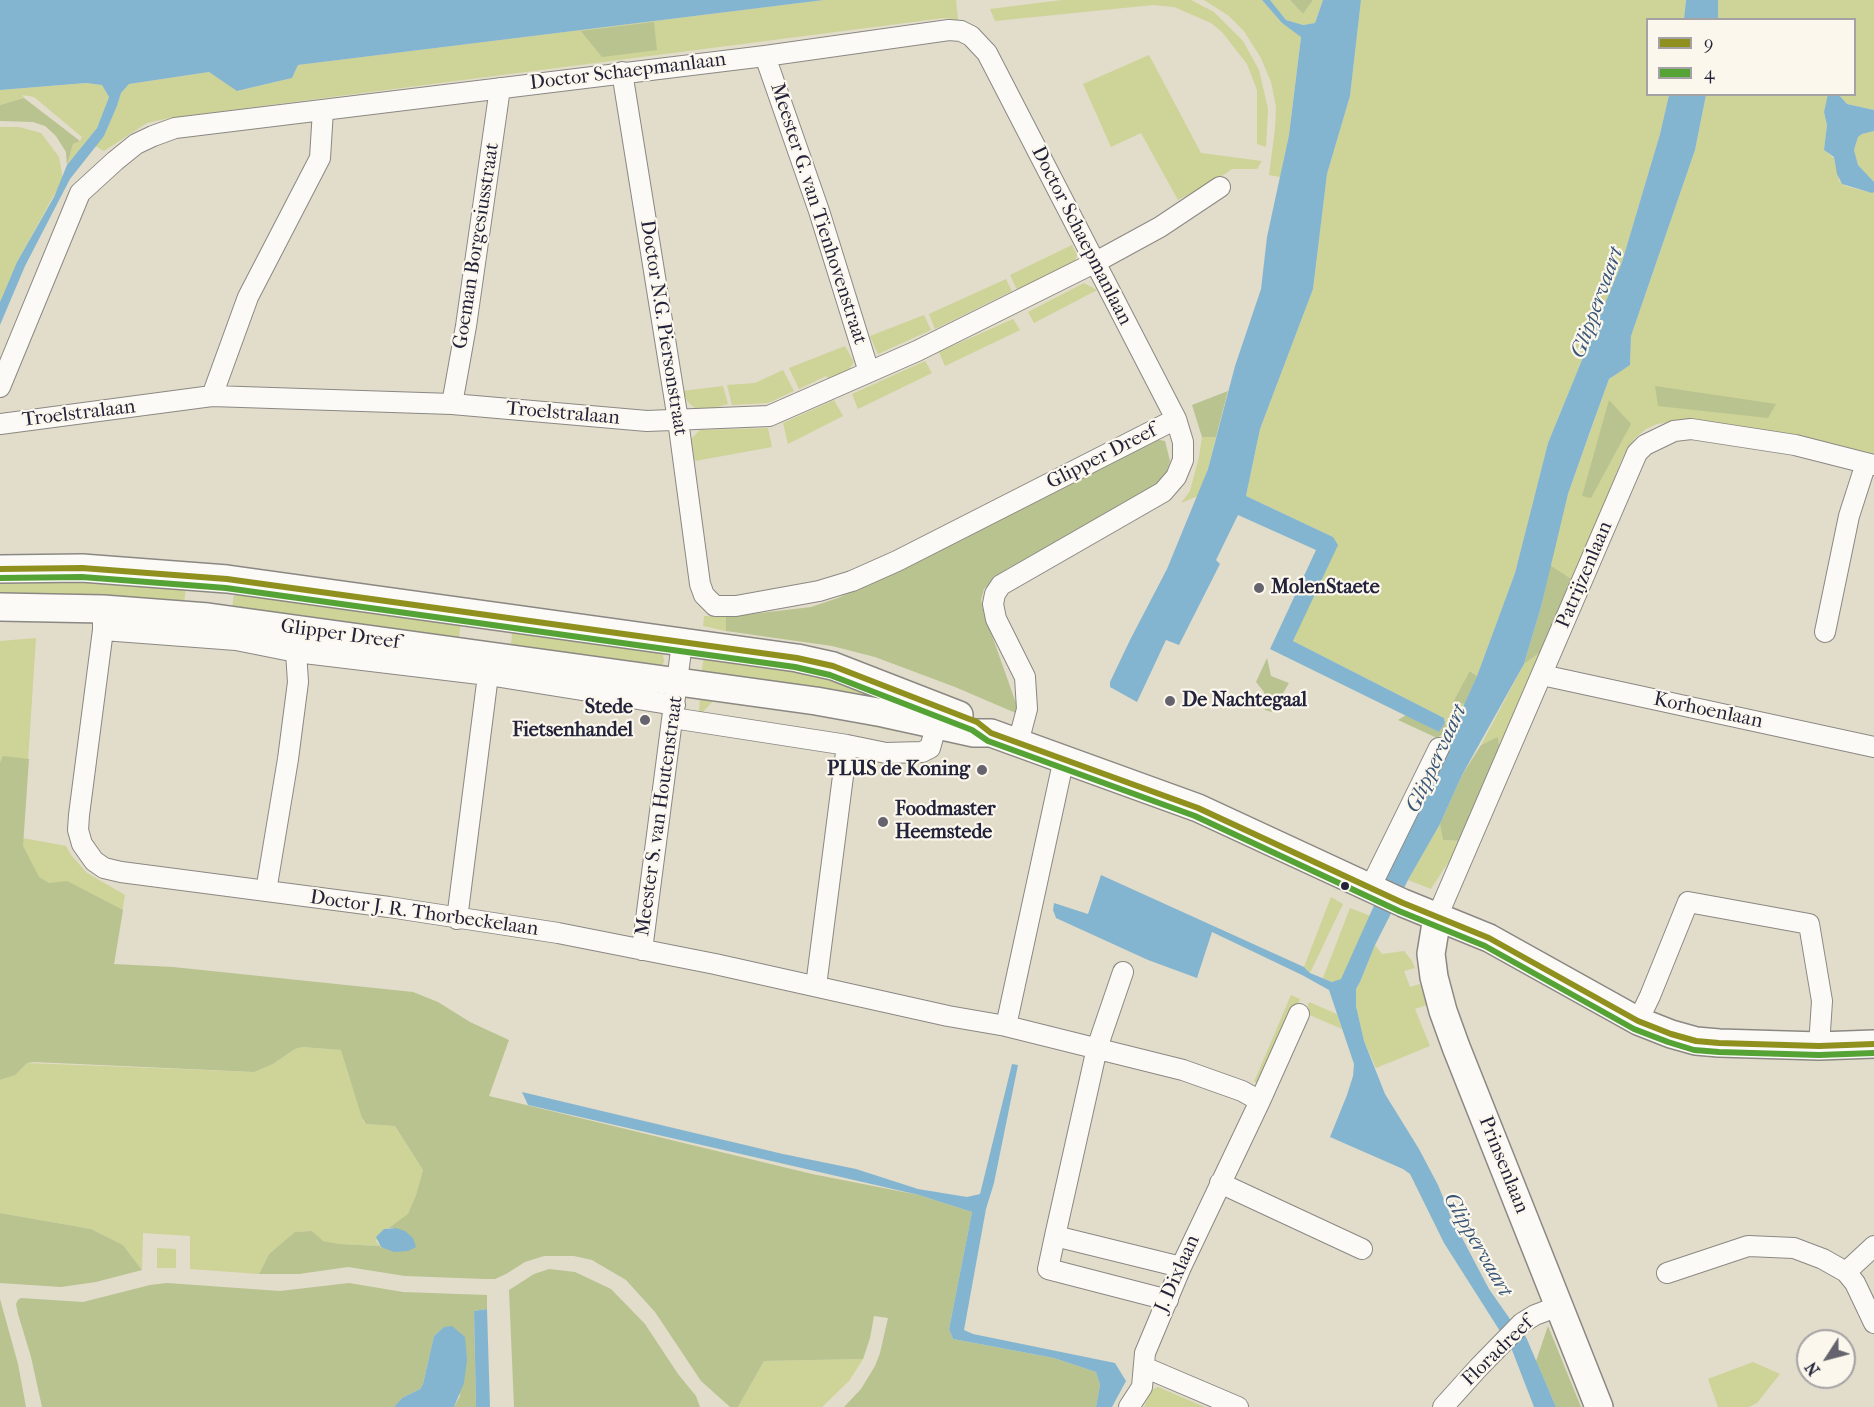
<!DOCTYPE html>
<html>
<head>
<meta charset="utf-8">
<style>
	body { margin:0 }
	#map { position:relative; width:1874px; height:1407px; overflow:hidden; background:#e2dcca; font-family:"IM FELL French Canon",serif }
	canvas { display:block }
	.legend { position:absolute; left:1646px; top:18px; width:210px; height:78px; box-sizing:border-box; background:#fbf7ec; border:2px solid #a4a2a5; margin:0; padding:8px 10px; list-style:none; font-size:18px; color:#22223b }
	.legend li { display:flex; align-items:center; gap:12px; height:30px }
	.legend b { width:30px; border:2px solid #a4a2a5 }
	.north { position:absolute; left:1796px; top:1329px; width:60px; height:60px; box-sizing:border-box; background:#fbf7ec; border:2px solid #a4a2a5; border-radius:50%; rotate:234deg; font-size:16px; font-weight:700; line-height:24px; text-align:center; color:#22223b }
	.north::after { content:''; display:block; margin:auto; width:21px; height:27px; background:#65636d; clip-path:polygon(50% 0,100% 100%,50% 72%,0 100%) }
</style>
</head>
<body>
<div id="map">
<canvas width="1874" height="1407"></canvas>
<ul class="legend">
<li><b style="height:8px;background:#90901e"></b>9</li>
<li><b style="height:8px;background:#55a235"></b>4</li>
</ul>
<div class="north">N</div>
</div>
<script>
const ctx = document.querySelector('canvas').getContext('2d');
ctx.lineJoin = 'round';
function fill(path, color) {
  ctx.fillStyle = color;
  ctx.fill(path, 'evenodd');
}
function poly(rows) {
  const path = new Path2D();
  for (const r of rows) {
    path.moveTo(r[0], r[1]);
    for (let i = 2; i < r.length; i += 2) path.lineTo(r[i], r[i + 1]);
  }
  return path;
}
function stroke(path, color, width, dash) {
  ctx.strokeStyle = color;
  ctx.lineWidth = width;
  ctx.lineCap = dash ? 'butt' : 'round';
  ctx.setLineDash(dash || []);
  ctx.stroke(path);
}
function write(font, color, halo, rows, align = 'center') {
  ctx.font = font + ' "IM FELL French Canon",serif';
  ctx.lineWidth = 4.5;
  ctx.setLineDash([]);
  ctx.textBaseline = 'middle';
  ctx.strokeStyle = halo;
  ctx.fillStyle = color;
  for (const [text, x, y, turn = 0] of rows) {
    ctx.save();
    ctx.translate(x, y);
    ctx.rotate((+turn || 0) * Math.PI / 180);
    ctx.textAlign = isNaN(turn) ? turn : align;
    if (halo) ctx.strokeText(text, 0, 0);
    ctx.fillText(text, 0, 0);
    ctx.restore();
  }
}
const green = poly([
	[824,0,956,0,958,20,944,18,169,118,147,123,104,151,95,146,104,136,117,106,121,93,129,84,209,72,238,91,292,78,298,65],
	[1062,0,1191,0,1214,12,1243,41,1259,70,1268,109,1266,147,1257,144,1257,90,1247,64,1222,32,1211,23,1174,7,1153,5,995,21,990,9],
	[1204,0,1262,0,1282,23,1301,36,1289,135,1280,177,1269,175,1275,129,1276,107,1271,82,1261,58,1244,31,1229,16],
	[1270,0,1290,0,1303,14,1313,0,1323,0,1315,23,1303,25,1286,20],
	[1361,0,1686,0,1684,19,1648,20,1648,94,1669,95,1660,134,1622,262,1548,443,1515,573,1477,676,1471,671,1453,702,1465,704,1451,734,1445,723,1444,718,1293,641,1333,537,1246,496,1260,429,1313,289,1327,174,1350,96],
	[1718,0,1874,0,1874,110,1847,104,1839,95,1854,94,1854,20,1718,19],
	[1149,55,1201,153,1262,161,1257,169,1232,169,1213,182,1178,200,1141,133,1111,147,1083,84],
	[86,83,102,85,109,97,97,128,67,165,73,144,80,141,82,137,34,97,22,95,24,98,0,105,0,90],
	[1706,95,1828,95,1824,112,1827,125,1824,150,1836,160,1839,181,1845,186,1869,192,1874,192,1874,456,1748,430,1683,420,1657,424,1646,429,1635,438,1623,457,1573,580,1550,565,1568,494,1609,379,1630,364,1631,336,1695,150],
	[0,127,19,127,41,133,59,157,63,179,17,262,0,302],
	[1874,131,1874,182,1858,165,1854,150,1858,137,1862,134],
	[1072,245,1077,255,1073,267,1060,274,1056,270,1017,290,1010,275],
	[1006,279,1012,291,935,329,929,314],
	[1084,283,1097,290,1034,323,1028,312],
	[924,315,931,330,878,354,870,336],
	[1013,319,1020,330,945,366,939,352],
	[845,346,854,362,846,374,832,381,826,376,799,389,789,368],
	[925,361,932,373,858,409,852,394],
	[783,370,794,391,768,403,732,405,727,385,755,383],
	[723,386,728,404,699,412,688,402,682,391],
	[834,400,843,416,788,444,783,423],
	[768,428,772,447,695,461,691,439,700,430],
	[1202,437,1216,437,1208,469,1198,496,1181,503,1190,491,1199,457],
	[0,572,187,580,184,603,232,610,235,585,461,616,459,638,0,599],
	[704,616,726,617,726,631,703,626],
	[513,623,662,650,664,661,662,666,510,655],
	[36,638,23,838,66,846,71,855,87,873,125,895,114,964,0,1024,0,641],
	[1543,650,1500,754,1498,738,1481,745,1524,664],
	[704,657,817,668,923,707,701,674],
	[700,696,837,715,898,728,897,732,838,718,714,700,702,713,699,712],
	[1440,824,1443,840,1462,841,1431,889,1408,880],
	[1331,897,1343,904,1310,973,1304,967],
	[1350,908,1371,916,1341,980,1332,982,1323,978],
	[1375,945,1382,954,1404,951,1412,961,1415,968,1404,971,1410,987,1420,984,1427,1005,1415,1009,1430,1046,1376,1068,1364,1041,1356,1006,1356,989,1360,982],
	[1291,995,1300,999,1296,1010,1262,1083,1254,1082],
	[1309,1002,1337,1014,1342,1029,1305,1013],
	[301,1047,342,1050,363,1121,366,1124,395,1126,423,1170,416,1195,408,1215,389,1228,384,1229,376,1241,380,1246,339,1244,322,1241,312,1231,296,1232,269,1254,259,1274,190,1269,190,1236,143,1233,142,1270,123,1245,91,1229,0,1213,0,1080,14,1075,27,1063,254,1072,273,1064,295,1049],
	[157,1248,176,1249,176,1268,157,1268],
	[863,1359,849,1381,822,1407,738,1407,764,1361],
	[1753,1362,1780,1374,1757,1403,1749,1407,1718,1407,1708,1379],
	[1158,1387,1205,1407,1144,1407,1149,1395,1153,1389]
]);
const forest = poly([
	[1290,0,1313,0,1303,14],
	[654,22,657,50,602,57,581,31],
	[24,98,80,141,73,144,67,165,66,152,56,136,45,126,33,122,0,121,0,105],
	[1655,386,1776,404,1768,418,1658,406],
	[1228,391,1216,437,1202,437,1192,405],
	[1609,400,1631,424,1591,498,1582,496],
	[1160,440,1165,441,1170,461,1166,473,1158,484,1007,569,984,589,981,600,984,613,1017,706,1018,714,955,687,875,657,832,646,726,631,726,617,811,607,838,598,877,580,1149,441],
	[1550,565,1573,580,1543,650,1524,664,1541,607],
	[1267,658,1271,676,1289,683,1272,712,1265,710,1264,692,1256,682],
	[1470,671,1477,676,1465,704,1453,702],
	[1406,715,1439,732,1445,723,1449,730,1437,738,1398,720],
	[1498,737,1500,754,1462,841,1443,840,1440,824,1462,775,1481,745],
	[3,756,29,759,23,846,39,877,49,883,67,881,123,910,114,964,173,967,413,992,438,1002,470,1022,509,1040,489,1096,812,1174,919,1195,972,1212,949,1329,953,1339,1054,1358,1096,1372,1100,1385,1096,1407,844,1407,861,1389,875,1366,880,1353,888,1318,874,1316,870,1338,863,1359,764,1361,738,1407,730,1407,701,1381,655,1312,626,1280,592,1260,574,1256,544,1256,525,1262,506,1274,495,1279,485,1279,405,1276,348,1267,299,1274,259,1274,269,1254,295,1232,312,1231,323,1241,339,1244,380,1246,381,1248,396,1228,389,1228,408,1214,416,1195,423,1170,395,1126,366,1124,362,1118,341,1050,302,1047,295,1049,273,1064,254,1072,34,1062,27,1063,15,1075,0,1080,0,763],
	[0,1213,91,1229,123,1245,142,1270,96,1282,61,1287,0,1283],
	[549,1269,575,1272,611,1289,645,1324,678,1374,696,1396,700,1407,514,1407,509,1290,534,1274],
	[167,1283,280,1291,349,1283,403,1292,487,1295,487,1309,474,1311,476,1407,454,1407,460,1396,444,1327,434,1336,423,1384,420,1389,402,1398,394,1407,42,1407,31,1357,18,1314,16,1304,18,1300,21,1298,83,1302,150,1285],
	[0,1299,18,1364,26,1407,0,1407],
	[1548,1326,1581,1407,1556,1407,1536,1361]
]);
const water = poly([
	[0,0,824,0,298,65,292,78,237,91,209,72,129,84,121,93,117,106,104,136,70,179,25,266,0,325,0,302,17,262,54,197,67,165,97,128,109,97,102,85,86,83,0,90],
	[1262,0,1270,0,1286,20,1303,25,1315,23,1323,0,1361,0,1350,96,1327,174,1313,289,1260,429,1246,496,1333,537,1338,545,1293,641,1444,718,1445,723,1439,732,1270,649,1316,550,1238,515,1216,560,1220,564,1179,645,1166,640,1137,702,1110,687,1110,682,1130,640,1167,569,1208,469,1235,366,1261,289,1267,237,1289,135,1301,37,1282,23],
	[1686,0,1718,0,1718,19,1684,19],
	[1828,94,1839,95,1847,104,1874,110,1874,131,1862,134,1858,137,1854,150,1858,165,1874,182,1874,192,1872,193,1842,184,1837,174,1834,157,1824,150,1827,125,1824,112],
	[1669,95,1706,95,1695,150,1631,336,1630,365,1609,379,1592,426,1568,494,1541,607,1524,664,1462,775,1440,824,1408,880,1375,945,1360,982,1356,989,1356,1006,1364,1041,1385,1094,1419,1149,1438,1185,1451,1217,1489,1289,1510,1319,1526,1337,1556,1407,1534,1407,1512,1350,1444,1243,1410,1174,1403,1169,1330,1137,1347,1095,1353,1076,1354,1064,1329,990,1302,975,1212,932,1197,978,1148,960,1056,918,1053,910,1054,903,1088,914,1101,875,1304,967,1310,973,1332,982,1341,979,1477,676,1515,573,1548,443,1622,262,1660,134],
	[1012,1064,1018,1065,994,1183,986,1209,964,1330,973,1334,1115,1363,1126,1381,1112,1407,1096,1407,1100,1385,1096,1372,1054,1358,953,1339,949,1329,972,1212,919,1195,528,1105,522,1092,783,1154,856,1169,918,1189,967,1197,980,1194],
	[396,1228,405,1231,413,1238,416,1247,408,1251,394,1252,381,1247,376,1237,384,1229],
	[487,1309,490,1407,476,1407,474,1311],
	[452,1326,465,1337,467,1360,464,1383,454,1407,394,1407,402,1398,420,1389,423,1384,434,1336,444,1327]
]);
const street = poly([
	[765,56,819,211,869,372],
	[622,72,678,420,700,584,704,595,715,606,736,606,819,591,852,581,897,561,1176,419],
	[0,387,80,193,115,161,136,144,153,136,175,128,765,56,949,30,961,31,971,36,987,53,1176,419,1183,442,1183,460,1176,477,1163,492,1001,585,995,594,993,604,996,619,1025,677,1027,709,1018,743],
	[212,396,248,297,320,158,323,110],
	[452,404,466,326,500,88],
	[0,424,212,396,452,404,647,421,769,416,917,351,1094,263,1160,227,1220,187],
	[103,609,103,630,79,815,78,830,82,844,94,861,104,868,121,872,389,907,558,933,715,964,948,1016,1006,1026,1183,1070,1242,1091,1260,1101],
	[103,630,236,640,296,652,488,675,675,705],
	[1825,632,1849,516,1866,463],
	[1542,675,1874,747],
	[673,718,847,745,886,753,922,752,930,748,940,713],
	[1370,888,1439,748],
	[266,891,288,759,298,682,296,652],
	[1437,917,1637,453,1645,445,1674,431,1691,429,1795,445,1874,465],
	[457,919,488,675],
	[642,950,682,643],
	[816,986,847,745],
	[1638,1021,1650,996,1688,902,1809,924,1822,1001,1819,1046],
	[1006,1026,1064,758],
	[1220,1183,1362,1249],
	[1055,1236,1097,1048,1123,972],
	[1846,1272,1874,1246],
	[1667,1273,1748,1246,1794,1248,1823,1259,1846,1272,1855,1283,1874,1323],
	[1168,1300,1048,1269,1055,1236,1181,1267],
	[1144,1367,1238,1407],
	[1129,1407,1142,1387,1145,1353,1181,1267,1260,1101,1299,1014],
	[1443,1407,1479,1367,1522,1323,1535,1315,1559,1306]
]);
const secondary = poly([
	[0,569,82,568,227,579,797,658,833,666,959,715],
	[0,607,103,609,208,617,816,701,883,713,974,733,991,733,1198,808,1403,903,1489,938,1638,1021,1671,1034,1696,1041,1719,1043,1819,1046,1874,1044],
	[1437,917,1431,954,1434,977,1443,1011,1456,1047,1599,1407]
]);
const bus1 = poly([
	[0,569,82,568,227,579,797,658,833,666,977,722,991,733,1198,808,1403,903,1489,938,1638,1021,1671,1034,1696,1041,1719,1043,1819,1046,1874,1044]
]);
const bus2 = poly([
	[0,578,82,577,226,588,795,667,830,675,972,730,988,741,1195,816,1399,911,1485,946,1634,1029,1668,1042,1694,1050,1719,1052,1819,1055,1874,1053]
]);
const markers = [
	[1259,588,6,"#65636d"],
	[1170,701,6,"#65636d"],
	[645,720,6,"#65636d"],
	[982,770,6,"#65636d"],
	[883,822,6,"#65636d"],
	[1345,886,5,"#22223b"]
];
const streetNames = [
	["Doctor Schaepmanlaan",628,72,-7],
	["Meester G. van Tienhovenstraat",818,214,72],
	["Doctor Schaepmanlaan",1081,236,63],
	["Goeman Borgesiusstraat",477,246,-81],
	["Doctor N.G. Piersonstraat",663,328,81],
	["Troelstralaan",79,414,-7],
	["Troelstralaan",563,414,5],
	["Glipper Dreef",1102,457,-27],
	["Patrijzenlaan",1585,575,-67],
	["Glipper Dreef",340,635,8],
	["Korhoenlaan",1708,711,12],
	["Meester S. van Houtenstraat",660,816,-82],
	["Doctor J. R. Thorbeckelaan",424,914,8],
	["Prinsenlaan",1503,1165,68],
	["J. Dixlaan",1178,1274,-66],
	["Floradreef",1498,1352,-44]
];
const poiNames = [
	["MolenStaete",1271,588],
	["De Nachtegaal",1182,701],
	["Stede",633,708,"right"],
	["Fietsenhandel",633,731,"right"],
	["PLUS de Koning",970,770,"right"],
	["Foodmaster",895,810],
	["Heemstede",895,833]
];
const waterNames = [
	["Glippervaart",1598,303,-70],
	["Glippervaart",1437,759,-65],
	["Glippervaart",1477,1245,60]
];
fill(green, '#ced397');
fill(forest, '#b8c390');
fill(water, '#84b5d0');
stroke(street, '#8b8883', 22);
stroke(secondary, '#8b8883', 30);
stroke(street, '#fbfaf7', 20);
stroke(secondary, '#fbfaf7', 27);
stroke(bus1, '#90901e', 6);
stroke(bus2, '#55a235', 6);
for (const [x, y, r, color] of markers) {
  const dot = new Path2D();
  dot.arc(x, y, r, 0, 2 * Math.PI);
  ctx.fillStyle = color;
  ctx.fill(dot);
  stroke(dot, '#fbf7ec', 2);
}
write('20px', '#22223b', '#fbf7ec', streetNames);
write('bold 20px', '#22223b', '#fbf7ec', poiNames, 'left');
write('italic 21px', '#395678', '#fbf7ec', waterNames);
</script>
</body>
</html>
